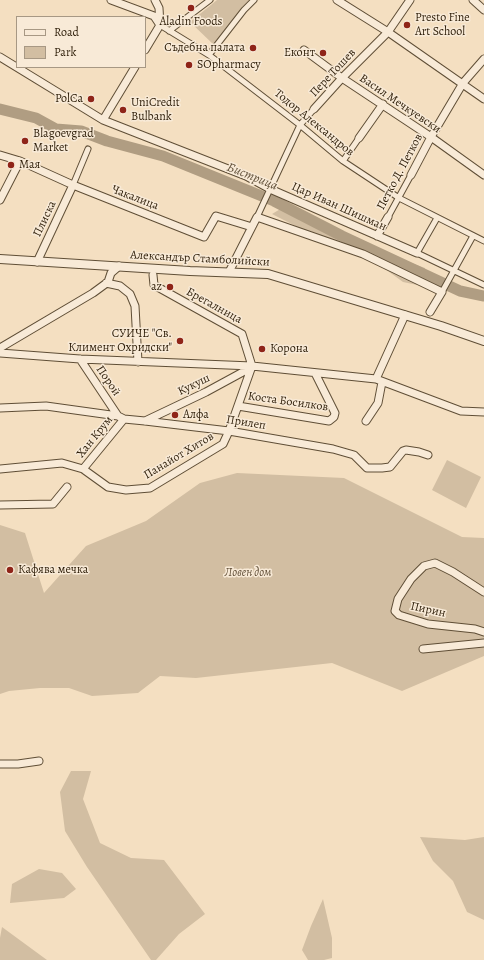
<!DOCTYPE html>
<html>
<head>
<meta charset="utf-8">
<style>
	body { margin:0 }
	#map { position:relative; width:484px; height:960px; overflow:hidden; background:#f4dfc1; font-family:Alegreya,serif }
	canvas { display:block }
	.legend { position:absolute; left:16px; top:16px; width:130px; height:52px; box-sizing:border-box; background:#f8ead7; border:1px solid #a79884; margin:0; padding:5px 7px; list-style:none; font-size:12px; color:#2d1d08 }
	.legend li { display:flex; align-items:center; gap:8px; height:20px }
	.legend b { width:20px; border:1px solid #a79884 }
</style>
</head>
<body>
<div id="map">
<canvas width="484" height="960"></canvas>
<ul class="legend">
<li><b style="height:5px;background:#f8ead7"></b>Road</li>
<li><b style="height:11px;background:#d2bea2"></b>Park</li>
</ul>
</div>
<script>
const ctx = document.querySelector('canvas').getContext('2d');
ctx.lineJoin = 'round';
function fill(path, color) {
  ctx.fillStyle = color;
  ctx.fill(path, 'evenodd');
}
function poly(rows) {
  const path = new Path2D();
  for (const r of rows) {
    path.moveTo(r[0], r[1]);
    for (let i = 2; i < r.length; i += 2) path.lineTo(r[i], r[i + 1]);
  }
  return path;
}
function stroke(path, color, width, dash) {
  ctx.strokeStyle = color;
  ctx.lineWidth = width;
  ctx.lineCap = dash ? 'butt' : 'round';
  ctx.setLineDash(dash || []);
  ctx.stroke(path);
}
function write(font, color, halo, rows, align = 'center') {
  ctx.font = font + ' Alegreya,serif';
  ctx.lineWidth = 3;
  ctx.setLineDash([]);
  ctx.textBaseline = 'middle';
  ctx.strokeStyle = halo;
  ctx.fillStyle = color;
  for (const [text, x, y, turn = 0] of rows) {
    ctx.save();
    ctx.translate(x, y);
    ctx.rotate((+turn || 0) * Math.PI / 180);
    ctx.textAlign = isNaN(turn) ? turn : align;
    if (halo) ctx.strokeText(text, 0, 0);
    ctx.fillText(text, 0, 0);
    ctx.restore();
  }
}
const green = poly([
	[217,0,249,0,243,6,214,45,190,22],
	[282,208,312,217,344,237,351,246,335,246,272,214],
	[387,254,425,268,427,287,403,282,381,266],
	[447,460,481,477,466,508,432,490],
	[237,473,344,478,462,537,484,538,484,656,402,691,332,663,196,678,160,676,138,693,92,696,69,688,40,688,9,691,0,694,0,525,25,533,44,593,86,546,146,521,200,483],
	[71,771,91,771,83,799,100,843,131,858,164,860,205,914,179,934,156,960,151,960,87,867,65,831,60,792],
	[420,837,465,840,484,837,484,920,467,912,453,881,433,861],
	[39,869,62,873,76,889,64,898,10,903,12,884],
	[323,899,332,938,332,958,324,960,308,960,302,950,311,926],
	[2,927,47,960,0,960,0,938]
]);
const river = poly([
	[0,109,36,118,56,129,81,131,107,141,163,156,274,201,342,236,460,291,484,296]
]);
const pedestrian = poly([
	[160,25,209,55,300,125,343,161,399,198,484,241],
	[169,31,210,0],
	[209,55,244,10,254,0],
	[343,161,359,138],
	[73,185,88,149],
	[257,217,300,125,314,109],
	[388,217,411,175],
	[437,218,417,253,484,285],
	[442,292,473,236]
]);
const minor = poly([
	[111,0,154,16,160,25],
	[155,0,159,8,160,25],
	[337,0,388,32,484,99],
	[473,0,484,10],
	[145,50,160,25],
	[304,50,342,78,431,137,484,175],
	[0,57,103,120,246,176,270,189,417,253],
	[314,109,342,78,388,32,410,0],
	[103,120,135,67],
	[359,138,383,104],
	[0,155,20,161,73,185,204,237,216,216,252,227],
	[411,175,431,137,463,83,484,59],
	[0,200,20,161],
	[377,236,388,217],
	[37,262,73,185],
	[229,272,257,217,363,254,442,292,430,312],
	[153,275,154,285,242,334,252,366],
	[106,283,120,286,130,294,135,306,138,362],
	[0,348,93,293,108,282,111,273,119,266],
	[0,353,80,359,252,366,376,379,461,411,484,412],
	[80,359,118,416],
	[376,379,405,315],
	[238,406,329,421,334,417,335,413,315,373],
	[0,408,46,406,118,416,124,419,145,421,229,431,333,449,354,455,367,468,382,468,390,467,403,451,406,450,419,452,428,455],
	[145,421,206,392,252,367],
	[366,421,378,403,382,382],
	[0,469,62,463,83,469,108,487,126,490,150,488,223,444,229,431,252,366],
	[83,469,124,419],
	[0,505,53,504,67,487],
	[484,592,453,572,435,563,424,566,411,579,398,599,395,611,399,615,428,624,475,629,484,632],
	[423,649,484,643],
	[0,764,18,764,39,761]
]);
const tertiary = poly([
	[0,259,190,271,268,274,441,326,484,341]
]);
const markers = [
	[191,8,4,"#8f2418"],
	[407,25,4,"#8f2418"],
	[253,48,4,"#8f2418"],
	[323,53,4,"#8f2418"],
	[189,65,4,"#8f2418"],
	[91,99,4,"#8f2418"],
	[123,110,4,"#8f2418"],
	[25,141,4,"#8f2418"],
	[11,165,4,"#8f2418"],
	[170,287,4,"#8f2418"],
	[180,341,4,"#8f2418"],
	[262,349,4,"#8f2418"],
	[175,415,4,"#8f2418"],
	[10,570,4,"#8f2418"]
];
const poiNames = [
	["Presto Fine",415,18],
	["Art School",415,32],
	["Aladin Foods",191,22,"center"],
	["Съдебна палата",245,48,"right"],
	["Еконт",315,53,"right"],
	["SOpharmacy",197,65],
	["PolCa",83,99,"right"],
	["UniCredit",131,103],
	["Bulbank",131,117],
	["Blagoevgrad",33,134],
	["Market",33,148],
	["Мая",19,165],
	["az",162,287,"right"],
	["СУИЧЕ \"Св.",172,334,"right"],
	["Климент Охридски\"",172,348,"right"],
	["Корона",270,349],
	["Алфа",183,415],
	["Кафява мечка",18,570]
];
const streetNames = [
	["Пере Тошев",333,73,-47],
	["Васил Мечкуевски",400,104,34],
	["Тодор Александров",314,123,39],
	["Петко Д. Петков",400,172,-62],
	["Чакалица",135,198,21],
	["Цар Иван Шишман",339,207,24],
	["Плиска",45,219,-65],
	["Александър Стамболийски",200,259,3],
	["Брегалница",214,306,29],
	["Порой",108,381,56],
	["Кукуш",194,385,-26],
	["Коста Босилков",288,402,8],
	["Прилеп",246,423,9],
	["Хан Крум",95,437,-51],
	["Панайот Хитов",179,456,-31],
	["Пирин",428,610,12]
];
const parkNames = [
	["Ловен дом",248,573]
];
const waterNames = [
	["Бистрица",252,177,22]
];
fill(green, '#d2bea2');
stroke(river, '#b09d82', 11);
stroke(pedestrian, '#5f4e36', 7);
stroke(minor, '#5f4e36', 9);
stroke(tertiary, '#5f4e36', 10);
stroke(pedestrian, '#f8ead7', 5);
stroke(minor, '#f8ead7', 7);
stroke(tertiary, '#f8ead7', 8);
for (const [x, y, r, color] of markers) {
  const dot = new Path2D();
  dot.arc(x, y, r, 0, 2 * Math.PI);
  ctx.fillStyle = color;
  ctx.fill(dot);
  stroke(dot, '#f8ead7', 1.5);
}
write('12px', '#2d1d08', '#f8ead7', poiNames, 'left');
write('12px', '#2d1d08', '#f8ead7', streetNames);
write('italic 12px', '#5f4d36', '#f8ead7', parkNames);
write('italic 13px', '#615039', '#f8ead7', waterNames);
</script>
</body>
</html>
